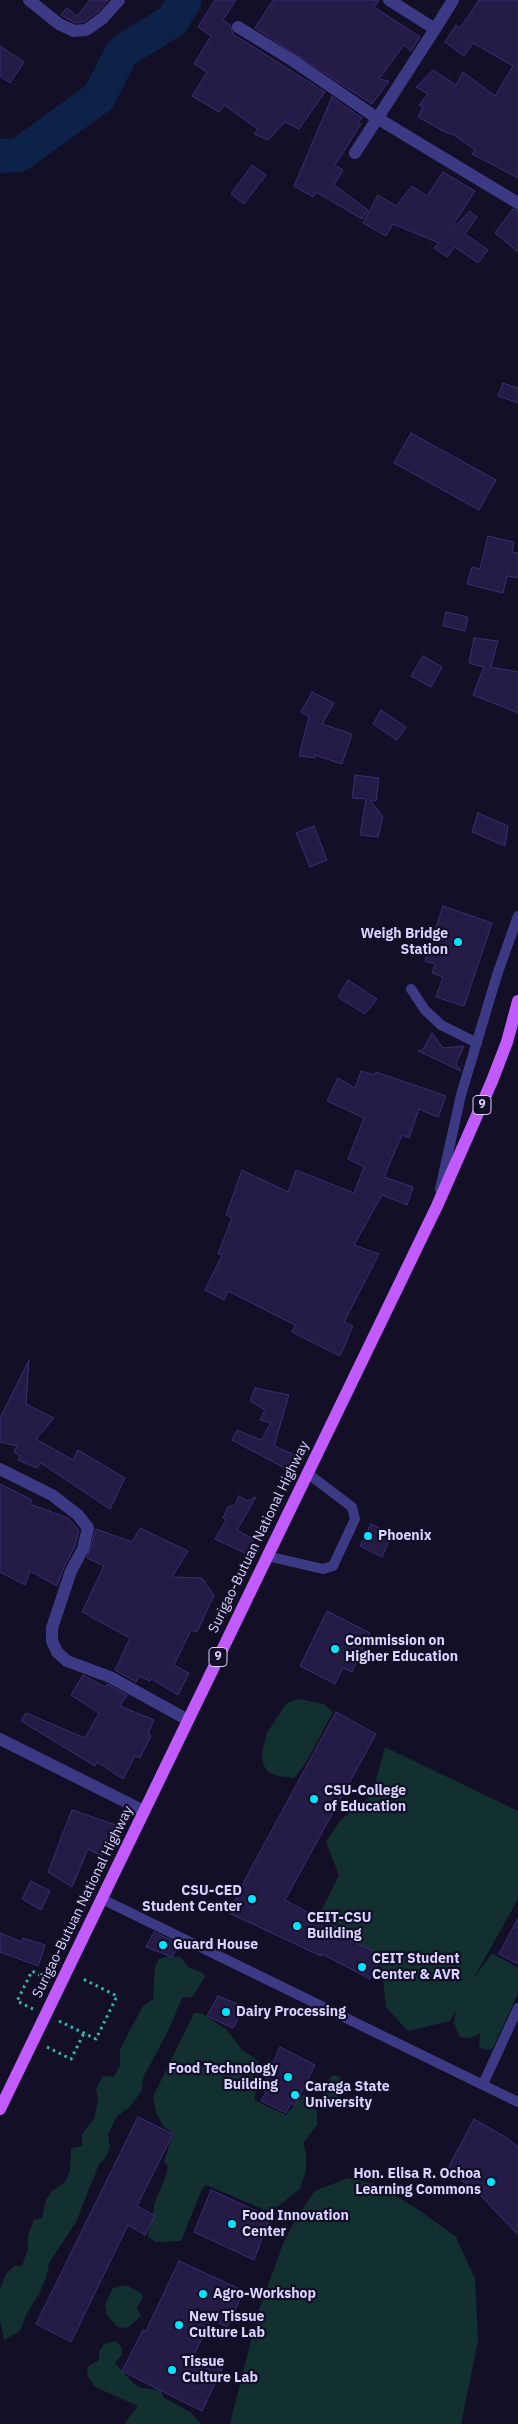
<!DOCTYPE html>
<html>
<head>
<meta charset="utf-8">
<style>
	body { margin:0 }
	canvas { display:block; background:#130f26 }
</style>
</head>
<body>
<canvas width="518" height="2424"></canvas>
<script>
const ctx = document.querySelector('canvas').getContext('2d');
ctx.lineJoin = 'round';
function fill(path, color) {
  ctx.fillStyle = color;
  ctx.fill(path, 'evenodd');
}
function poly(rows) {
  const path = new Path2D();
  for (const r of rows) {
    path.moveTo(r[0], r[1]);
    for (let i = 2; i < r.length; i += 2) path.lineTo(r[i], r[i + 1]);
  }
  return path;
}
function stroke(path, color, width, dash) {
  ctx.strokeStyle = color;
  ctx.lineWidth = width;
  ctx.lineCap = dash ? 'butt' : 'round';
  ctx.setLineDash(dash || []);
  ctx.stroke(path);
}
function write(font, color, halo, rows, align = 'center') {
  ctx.font = font + ' "IBM Plex Sans",sans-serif';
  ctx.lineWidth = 4.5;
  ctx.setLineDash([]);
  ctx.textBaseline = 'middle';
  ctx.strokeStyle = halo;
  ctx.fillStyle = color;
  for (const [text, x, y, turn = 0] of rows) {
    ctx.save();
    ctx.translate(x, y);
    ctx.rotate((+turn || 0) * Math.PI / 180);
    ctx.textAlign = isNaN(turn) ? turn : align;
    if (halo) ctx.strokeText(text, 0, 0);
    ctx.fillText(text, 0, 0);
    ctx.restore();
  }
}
const green = poly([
	[298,1699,324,1704,333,1712,305,1764,294,1778,278,1776,268,1772,263,1764,262,1752,267,1733,286,1704],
	[385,1747,518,1811,518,1899,472,1981,492,1953,518,1968,518,1993,493,2048,485,2050,479,2046,480,2033,471,2038,460,2037,454,2024,456,2010,450,2021,408,2031,386,2007,382,1969,369,1949,333,1939,320,1913,339,1875,326,1842,341,1820,372,1795],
	[168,1956,181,1957,188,1967,203,1973,205,1977,192,1997,182,1998,168,2031,143,2078,142,2090,130,2107,117,2116,108,2134,110,2147,105,2159,99,2164,76,2222,49,2263,47,2275,39,2294,26,2315,20,2331,4,2340,0,2319,0,2289,6,2274,14,2266,22,2266,28,2249,28,2235,34,2220,42,2218,46,2200,52,2191,64,2183,70,2172,71,2148,82,2146,82,2134,94,2119,98,2100,96,2089,103,2076,114,2077,120,2065,120,2050,130,2030,143,2006,153,1999,155,1967,159,1959],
	[194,2013,201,2013,227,2030,242,2050,255,2058,261,2066,254,2100,286,2115,304,2094,308,2103,317,2110,317,2125,303,2143,306,2152,306,2170,300,2189,270,2212,206,2185,201,2191,181,2241,156,2242,148,2237,155,2202,166,2176,168,2166,164,2162,173,2133,164,2127,156,2113,153,2097],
	[332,2075,338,2076,346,2084,345,2091,336,2103,323,2096,323,2089],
	[348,2178,374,2184,416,2208,456,2237,475,2279,478,2341,461,2424,230,2424,258,2313,283,2244,296,2218,315,2191],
	[126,2285,141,2293,143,2297,137,2307,141,2316,127,2328,118,2327,113,2322,107,2315,105,2305,113,2288],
	[116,2341,122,2348,122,2355,115,2363,134,2384,141,2388,161,2390,163,2397,190,2412,201,2424,124,2424,138,2406,95,2387,87,2375,88,2367,99,2360,99,2352,104,2344]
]);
const river = poly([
	[0,156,19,155,99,97,122,52,172,21,185,0]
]);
const building = poly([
	[90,0,108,0,98,12,83,22,75,23,61,15,67,8,77,16,90,0],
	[215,0,236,0,223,20,230,25,233,34,325,92,299,129,285,122,268,140,254,134,258,129,224,105,219,112,192,96,207,72,194,64,211,36,198,27,215,0],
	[273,0,379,0,374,7,420,37,411,51,404,45,379,79,389,81,372,104,255,28,273,0],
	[479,0,518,0,518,178,472,154,475,150,454,135,445,132,418,117,423,107,419,105,428,94,416,87,433,70,456,85,463,72,495,96,513,66,473,43,464,56,445,42,456,25,460,28,479,0],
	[0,46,24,62,10,83,0,76,0,46],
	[332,97,362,118,358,123,361,124,335,165,343,170,334,185,368,210,362,219,316,192,313,197,294,186,332,97],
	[252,165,266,175,244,204,231,194,252,165],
	[443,172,475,191,453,225,455,226,470,211,477,217,465,234,488,250,478,263,455,247,447,257,434,248,439,243,393,224,386,236,363,223,378,195,396,206,412,186,427,196,443,172],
	[513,209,518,211,518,252,495,233,513,209],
	[503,383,518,388,518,403,498,396,503,383],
	[411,433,496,480,479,510,394,463,411,433],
	[488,536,514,542,512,552,518,553,518,578,507,576,503,593,467,584,472,567,480,569,488,536],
	[446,612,468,617,465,631,443,626,446,612],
	[474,638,498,641,491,667,518,672,518,713,473,695,484,667,469,663,474,638],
	[423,656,442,667,431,687,411,676,423,656],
	[312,692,334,703,322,724,352,734,342,764,315,755,315,758,299,756,309,717,301,712,312,692],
	[381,710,406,727,397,740,373,724,381,710],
	[355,775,379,778,376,801,370,800,383,817,378,837,360,835,366,799,352,798,355,775],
	[478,813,508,826,505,846,472,832,478,813],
	[314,826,327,860,310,867,296,833,314,826],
	[443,906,492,923,464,1006,436,997,443,977,432,973,435,964,425,961,443,906],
	[348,980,377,999,365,1014,338,997,348,980],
	[432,1033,443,1048,464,1046,456,1064,461,1071,418,1051,423,1050,432,1033],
	[361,1071,375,1075,376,1072,446,1096,438,1117,419,1109,409,1138,402,1135,384,1177,413,1187,407,1205,382,1195,354,1245,379,1254,344,1322,353,1326,340,1356,292,1332,295,1325,228,1291,224,1300,205,1290,222,1255,218,1254,232,1218,226,1215,242,1170,288,1192,296,1170,354,1193,364,1167,348,1159,364,1118,327,1101,338,1078,355,1088,361,1071],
	[29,1360,26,1404,54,1418,36,1439,73,1460,78,1450,125,1478,110,1509,41,1463,37,1468,18,1460,20,1456,14,1452,17,1446,0,1442,0,1418,29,1360],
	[255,1388,289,1395,274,1446,295,1455,290,1471,232,1440,237,1430,261,1440,271,1423,260,1420,265,1410,250,1401,255,1388],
	[0,1484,32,1500,30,1504,68,1518,79,1530,75,1546,64,1567,57,1586,30,1571,25,1585,0,1572,0,1484],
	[239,1496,247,1501,256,1497,237,1530,253,1539,247,1554,215,1539,226,1520,223,1518,228,1507,235,1505,239,1496],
	[371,1524,392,1534,382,1557,360,1546,371,1524],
	[140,1528,188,1551,172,1577,202,1578,214,1595,197,1632,191,1630,174,1665,189,1673,178,1695,152,1679,150,1681,139,1676,136,1682,115,1670,130,1638,82,1612,104,1566,87,1558,96,1529,132,1542,140,1528],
	[327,1611,370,1633,352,1672,343,1668,335,1684,300,1666,327,1611],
	[83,1675,105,1687,107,1684,127,1695,120,1706,154,1720,148,1734,151,1736,140,1758,135,1756,123,1779,97,1762,95,1766,21,1721,26,1713,85,1738,99,1713,71,1695,83,1675],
	[336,1712,376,1734,285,1900,335,1927,332,1932,382,1955,370,1979,322,1954,321,1956,229,1913,249,1872,336,1712],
	[72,1810,116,1825,101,1856,88,1849,72,1887,48,1872,72,1810],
	[31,1881,50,1891,41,1910,22,1899,31,1881],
	[518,1918,518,1964,499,1954,518,1918],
	[154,1932,179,1944,172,1957,146,1947,154,1932],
	[0,1933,22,1942,23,1938,45,1945,38,1966,0,1952,0,1933],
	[218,1996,245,2007,233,2028,207,2016,218,1996],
	[280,2047,315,2065,295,2106,291,2103,286,2113,261,2101,266,2092,261,2090,280,2047],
	[138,2117,173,2134,137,2206,155,2216,145,2235,128,2225,71,2342,36,2324,138,2117],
	[474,2119,507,2138,518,2147,518,2235,480,2195,469,2185,446,2172,474,2119],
	[211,2190,270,2217,254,2260,194,2232,211,2190],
	[179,2261,244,2291,227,2327,211,2319,194,2355,222,2369,202,2411,122,2371,143,2330,146,2331,179,2261]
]);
const path = poly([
	[33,2009,17,2001,32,1971,48,1979],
	[59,2021,96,2039,117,1996,81,1978],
	[47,2047,71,2059,84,2033]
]);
const service = poly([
	[411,989,425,1010,441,1025,477,1043],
	[440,1189,461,1095,497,975,518,916],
	[267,1556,323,1569,333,1566,355,1519,352,1507,307,1473],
	[102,1899,518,2102],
	[483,2084,518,2008]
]);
const minor = poly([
	[29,0,59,24,74,31,86,30,103,18,119,0],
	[238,27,292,60,377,118,518,203],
	[435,29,453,0],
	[355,153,435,29,389,0],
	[0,1469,52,1495,78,1515,88,1528,83,1549,71,1571,52,1628,52,1641,57,1652,67,1661,110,1677,188,1720],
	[0,1739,144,1811]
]);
const primary = poly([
	[0,2109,437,1206,492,1081,507,1042,518,1001]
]);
const markers = [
	[458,942,5,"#00e5ff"],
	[368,1536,5,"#00e5ff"],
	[335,1649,5,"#00e5ff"],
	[314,1799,5,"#00e5ff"],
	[252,1899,5,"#00e5ff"],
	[297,1926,5,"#00e5ff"],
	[163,1945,5,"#00e5ff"],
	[362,1967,5,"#00e5ff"],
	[226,2012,5,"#00e5ff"],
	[288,2077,5,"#00e5ff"],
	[295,2095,5,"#00e5ff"],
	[491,2182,5,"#00e5ff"],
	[232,2224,5,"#00e5ff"],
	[203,2294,5,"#00e5ff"],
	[179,2325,5,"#00e5ff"],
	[172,2370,5,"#00e5ff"]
];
const shields = [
	[482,1105,18],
	[218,1657,18]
];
const shieldNames = [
	["9",482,1105],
	["9",218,1657]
];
const poiNames = [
	["Weigh Bridge",448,934,"right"],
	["Station",448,950,"right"],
	["Phoenix",378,1536],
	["Commission on",345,1641],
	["Higher Education",345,1657],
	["CSU-College",324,1791],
	["of Education",324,1807],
	["CSU-CED",242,1891,"right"],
	["Student Center",242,1907,"right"],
	["CEIT-CSU",307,1918],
	["Building",307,1934],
	["Guard House",173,1945],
	["CEIT Student",372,1959],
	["Center & AVR",372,1975],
	["Dairy Processing",236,2012],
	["Food Technology",278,2069,"right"],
	["Building",278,2085,"right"],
	["Caraga State",305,2087],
	["University",305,2103],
	["Hon. Elisa R. Ochoa",481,2174,"right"],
	["Learning Commons",481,2190,"right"],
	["Food Innovation",242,2216],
	["Center",242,2232],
	["Agro-Workshop",213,2294],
	["New Tissue",189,2317],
	["Culture Lab",189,2333],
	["Tissue",182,2362],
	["Culture Lab",182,2378]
];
const streetNames = [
	["Surigao-Butuan National Highway",259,1537,-64],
	["Surigao-Butuan National Highway",83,1902,-64]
];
fill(green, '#12302f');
stroke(river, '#0c2248', 34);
fill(building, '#241b47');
stroke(building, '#3b2d73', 1);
stroke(path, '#2fb8b0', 3, [2.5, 4]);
stroke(service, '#3d3a85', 10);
stroke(minor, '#3d3a85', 12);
stroke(primary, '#c25bff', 12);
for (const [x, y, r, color] of markers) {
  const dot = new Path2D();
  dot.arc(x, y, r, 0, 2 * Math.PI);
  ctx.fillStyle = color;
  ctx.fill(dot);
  stroke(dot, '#130f26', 2);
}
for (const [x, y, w] of shields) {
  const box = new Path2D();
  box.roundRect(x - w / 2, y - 9.5, w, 19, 4);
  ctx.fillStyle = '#130f26';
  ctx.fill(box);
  stroke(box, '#d9d4ff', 1);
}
write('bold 12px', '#d9d4ff', null, shieldNames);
write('bold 14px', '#d9d4ff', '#130f26', poiNames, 'left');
write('14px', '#d9d4ff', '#130f26', streetNames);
</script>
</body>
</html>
